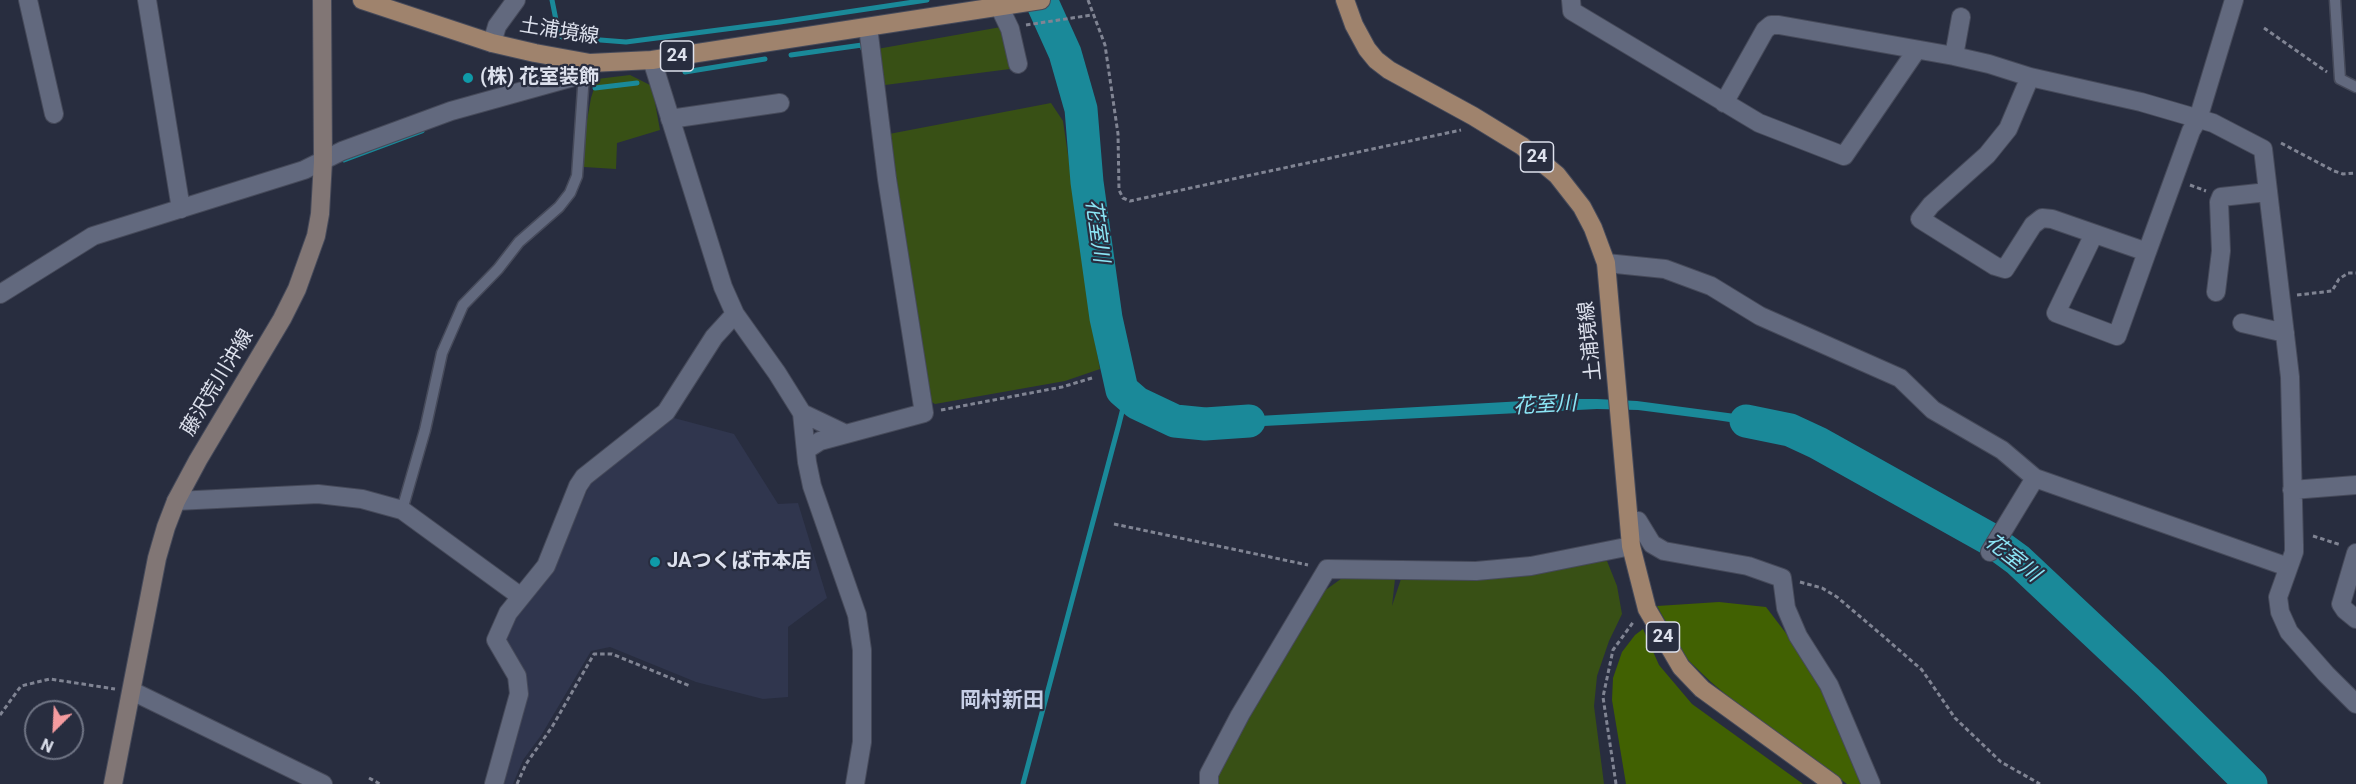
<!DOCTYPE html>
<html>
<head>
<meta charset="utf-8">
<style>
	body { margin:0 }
	#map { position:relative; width:2356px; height:784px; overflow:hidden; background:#282d3f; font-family:Roboto,sans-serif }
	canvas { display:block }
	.north { position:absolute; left:24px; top:700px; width:60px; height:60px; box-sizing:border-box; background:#282d3f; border:2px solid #707585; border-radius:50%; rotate:204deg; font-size:16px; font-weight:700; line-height:24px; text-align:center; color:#dde1ed }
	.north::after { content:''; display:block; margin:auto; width:21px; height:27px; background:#f49b9f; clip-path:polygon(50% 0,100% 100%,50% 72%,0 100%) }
</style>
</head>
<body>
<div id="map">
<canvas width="2356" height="784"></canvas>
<div class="north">N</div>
</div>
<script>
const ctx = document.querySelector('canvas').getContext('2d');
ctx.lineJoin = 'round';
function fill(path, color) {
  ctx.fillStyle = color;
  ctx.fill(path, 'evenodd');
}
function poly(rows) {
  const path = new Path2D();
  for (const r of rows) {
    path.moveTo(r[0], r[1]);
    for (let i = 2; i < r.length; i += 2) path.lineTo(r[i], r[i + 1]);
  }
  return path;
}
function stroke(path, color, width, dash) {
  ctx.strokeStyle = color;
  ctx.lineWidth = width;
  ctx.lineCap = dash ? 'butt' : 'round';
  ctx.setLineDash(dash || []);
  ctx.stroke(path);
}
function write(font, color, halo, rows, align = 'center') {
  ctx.font = font + ' Roboto,"Noto Sans JP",sans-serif';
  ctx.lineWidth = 4.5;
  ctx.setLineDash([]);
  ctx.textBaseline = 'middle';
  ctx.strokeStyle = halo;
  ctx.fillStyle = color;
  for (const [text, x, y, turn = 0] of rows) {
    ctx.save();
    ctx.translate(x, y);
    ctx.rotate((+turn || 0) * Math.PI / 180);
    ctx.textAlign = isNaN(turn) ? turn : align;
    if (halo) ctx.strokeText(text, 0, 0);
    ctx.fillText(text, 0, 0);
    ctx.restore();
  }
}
const built = poly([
	[674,418,734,434,778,504,798,503,827,598,788,627,788,697,763,699,696,682,610,647,591,651,542,734,523,760,513,784,500,784,526,687,504,639,514,615,553,570,591,482]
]);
const green = poly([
	[1001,27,1010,55,1010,69,885,85,877,49],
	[630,75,652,86,660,130,617,143,616,169,584,167,584,137,591,98,597,79],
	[1051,103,1063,121,1083,256,1090,315,1100,369,1065,381,935,404,930,401,889,134],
	[1607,561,1617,586,1622,614,1609,641,1597,676,1594,706,1604,784,1215,784,1222,763,1320,594,1345,576,1395,579,1392,606,1402,576]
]);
const forest = poly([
	[1719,602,1766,607,1804,657,1825,691,1866,784,1847,784,1805,752,1755,719,1711,682,1686,658,1657,606],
	[1643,629,1659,665,1692,704,1803,784,1626,784,1612,700,1613,678,1622,652,1635,635]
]);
const water = poly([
	[1044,0,1048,0,1071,52,1082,85,1090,133,1077,134,1069,88,1051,35],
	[1559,399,1597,399,1637,401,1758,417,1792,424,1790,435,1770,428,1716,420,1638,410,1597,409,1205,429,1205,419]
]);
const pier = poly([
	[1041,0,1051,0,1063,25,1047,28]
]);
const stream = poly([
	[552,0,559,35,562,37,626,42,780,22,927,0],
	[791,55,862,45,863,49],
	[685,72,765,59],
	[595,88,637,83],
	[344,160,422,131],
	[1023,784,1119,424,1123,408,1122,390]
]);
const river = poly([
	[1041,0,1065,53,1081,109,1087,182,1106,318,1122,390,1137,403,1175,421,1205,424,1249,421],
	[1746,421,1790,430,1818,443,1988,538,2018,560,2150,684,2251,784]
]);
const path = poly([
	[1088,0,1105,45,1118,134,1119,190,1123,198,1130,201,1461,130],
	[1026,25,1092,15],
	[2264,28,2327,72],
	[2281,143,2334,171,2343,174,2356,173],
	[2190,185,2206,191],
	[2297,295,2332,291,2339,279,2348,273,2356,273],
	[941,410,1062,387,1092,378],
	[1114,524,1308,565],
	[2313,536,2341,545],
	[1800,582,1822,588,1837,597,1883,636,1922,670,1955,718,2001,762,2040,784],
	[0,715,21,686,50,679,115,689],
	[369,778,380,784],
	[517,784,526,764,552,727,594,654,612,654,690,686],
	[1616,784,1603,697,1613,650,1634,621]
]);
const lane = poly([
	[2335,0,2340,79,2356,87],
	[402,510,425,430,442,353,463,305,498,269,519,242,559,207,570,193,577,176,584,74]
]);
const street = poly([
	[28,0,54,114],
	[147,0,181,209],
	[1571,0,1572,11,1759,123,1844,156,1916,51],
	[999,6,1010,29,1018,64],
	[492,43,497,26,516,0],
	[1954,56,1961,17],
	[652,60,723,287,735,314,777,373,802,413,807,462,812,486,857,615,862,650,862,742,855,784],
	[2030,77,2008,129,1987,155,1931,205,1920,219,1995,266,2005,269,2033,225,2042,218,2052,219,2147,252,2191,131,2198,119,2234,0],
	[1724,103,1765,30,1771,25,1779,25,1954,56,1989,64,2030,77,2141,102,2213,123,2263,149,2290,377,2294,545,2294,552,2278,597,2280,612,2289,632,2326,674,2356,704],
	[670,119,780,103],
	[2094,234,2056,313,2117,336,2147,252],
	[1606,263,1665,269,1711,286,1760,316,1900,378,1933,410,2002,450,2035,478,2288,567],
	[2216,292,2221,251,2219,202,2221,197,2268,192],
	[0,294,93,236,304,170,342,151,451,111,584,74,590,63],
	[2242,323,2285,333],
	[802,413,846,434,924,413,887,179,868,27],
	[806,450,820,441,846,434],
	[2292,490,2356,485],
	[176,501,318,494,362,499,402,510,520,596],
	[1629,522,1638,521,1652,544,1664,551,1748,566,1782,578,1786,608,1798,636,1829,685,1871,784],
	[1990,552,2035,478],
	[2356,553,2341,604,2345,610,2356,619],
	[132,691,323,784],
	[494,784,519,694,517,676,496,640,508,613,546,566,578,486,584,477,666,412,714,337,735,314],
	[1209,784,1209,774,1240,715,1327,569,1476,571,1531,566,1631,546]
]);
const secondary = poly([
	[113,784,157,558,166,527,176,501,198,460,282,319,297,289,316,236,320,214,323,161,322,0]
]);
const primary = poly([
	[362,0,492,43,535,53,590,63,652,60,1041,0],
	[1345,0,1354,25,1367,49,1376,60,1389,70,1473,116,1522,146,1557,175,1582,207,1593,228,1606,263,1631,546,1647,609,1681,667,1702,689,1833,784]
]);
const markers = [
	[468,78,6,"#0f9aa8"],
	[655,562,6,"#0f9aa8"]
];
const shields = [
	[677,56,33],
	[1537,157,33],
	[1663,637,33]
];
const shieldNames = [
	["24",677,56],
	["24",1537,157],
	["24",1663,637]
];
const streetNames = [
	["土浦境線",559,32,9],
	["土浦境線",1591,341,-96],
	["藤沢荒川沖線",218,383,-59]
];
const poiNames = [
	["(株) 花室装飾",480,78],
	["JAつくば市本店",667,562]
];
const waterNames = [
	["花室川",1096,231,82],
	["花室川",1545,406,-3],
	["花室川",2012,559,38]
];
const neighbourhoodNames = [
	["岡村新田",1002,702]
];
fill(built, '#30364e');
fill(green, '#385015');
fill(forest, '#416102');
fill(water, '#1a8999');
fill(pier, '#282d3f');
stroke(stream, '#1a8999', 5);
stroke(river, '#1a8999', 33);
stroke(lane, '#464a5a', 13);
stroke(street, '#464a5a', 20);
stroke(secondary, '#464a5a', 20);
stroke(primary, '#464a5a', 20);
stroke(path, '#808493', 3, [4.5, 3]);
stroke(lane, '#62697e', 10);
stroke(street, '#62697e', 18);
stroke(secondary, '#817675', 18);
stroke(primary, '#9f836d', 18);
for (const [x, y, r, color] of markers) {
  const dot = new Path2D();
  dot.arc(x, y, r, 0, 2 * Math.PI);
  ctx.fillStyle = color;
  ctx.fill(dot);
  stroke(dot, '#282d3f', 2);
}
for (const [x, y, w] of shields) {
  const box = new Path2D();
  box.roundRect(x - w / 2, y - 15, w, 30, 4.5);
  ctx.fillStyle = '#282d3f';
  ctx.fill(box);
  stroke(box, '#dde1ed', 1.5);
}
write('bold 18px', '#dde1ed', null, shieldNames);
write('20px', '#dde1ed', '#282d3f', streetNames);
write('bold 20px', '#dde1ed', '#282d3f', poiNames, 'left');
write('italic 21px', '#8ce6f6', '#282d3f', waterNames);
write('bold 21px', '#c6cee5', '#282d3f', neighbourhoodNames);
</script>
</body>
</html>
